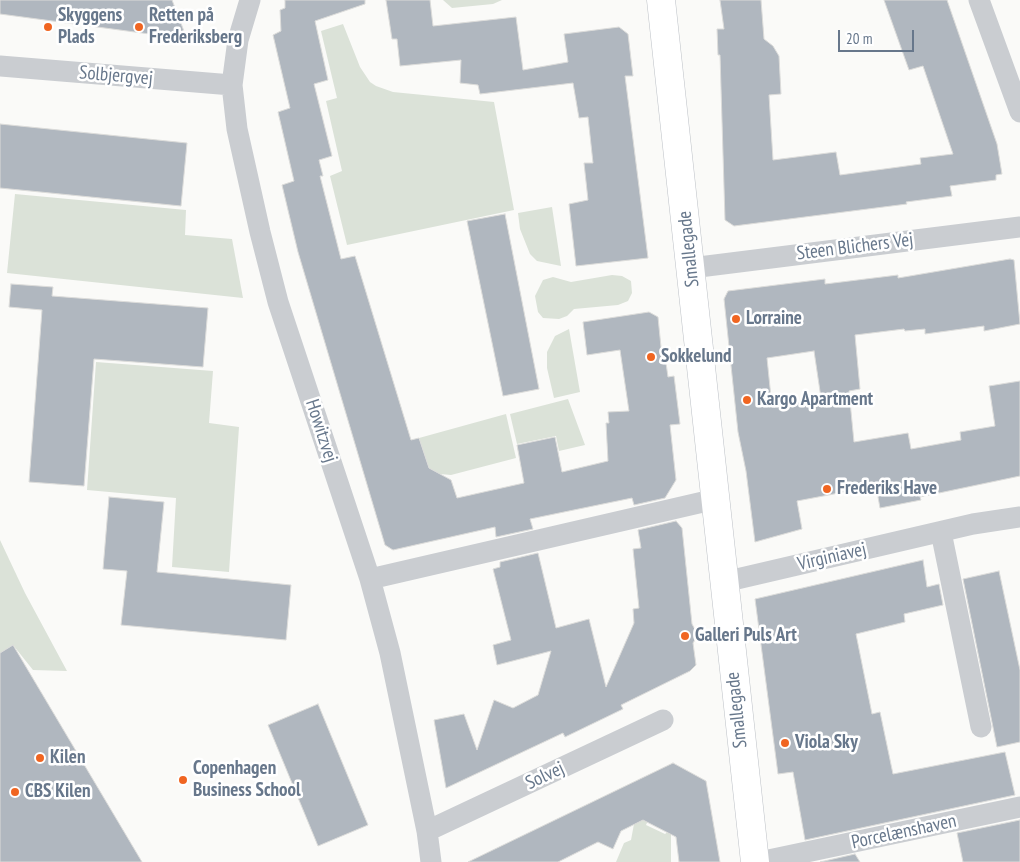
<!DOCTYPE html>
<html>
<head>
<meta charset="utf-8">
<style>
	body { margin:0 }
	#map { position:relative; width:1020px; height:862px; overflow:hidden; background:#fafaf8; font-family:"PT Sans Narrow",sans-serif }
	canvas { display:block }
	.scale { position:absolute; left:838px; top:30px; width:76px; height:22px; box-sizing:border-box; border:2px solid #67778b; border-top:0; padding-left:6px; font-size:15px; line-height:18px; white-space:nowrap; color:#67778b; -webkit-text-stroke:4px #fff; paint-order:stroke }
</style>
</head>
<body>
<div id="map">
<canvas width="1020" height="862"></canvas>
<div class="scale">20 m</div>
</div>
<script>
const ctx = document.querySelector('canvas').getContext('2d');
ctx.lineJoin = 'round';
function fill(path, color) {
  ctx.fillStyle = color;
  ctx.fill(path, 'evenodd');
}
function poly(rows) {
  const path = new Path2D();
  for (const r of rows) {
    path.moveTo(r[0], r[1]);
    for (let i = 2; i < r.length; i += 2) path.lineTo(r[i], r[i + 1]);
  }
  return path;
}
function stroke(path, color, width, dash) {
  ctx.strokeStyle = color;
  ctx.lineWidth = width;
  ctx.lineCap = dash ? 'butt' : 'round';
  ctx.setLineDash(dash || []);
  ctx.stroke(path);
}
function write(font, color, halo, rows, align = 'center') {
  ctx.font = font + ' "PT Sans Narrow",sans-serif';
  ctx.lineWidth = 5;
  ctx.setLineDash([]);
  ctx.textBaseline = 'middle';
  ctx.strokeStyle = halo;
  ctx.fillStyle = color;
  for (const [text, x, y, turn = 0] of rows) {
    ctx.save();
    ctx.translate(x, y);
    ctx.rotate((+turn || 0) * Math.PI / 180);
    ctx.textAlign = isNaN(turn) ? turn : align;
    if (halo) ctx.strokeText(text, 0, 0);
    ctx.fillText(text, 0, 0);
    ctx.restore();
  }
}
const green = poly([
	[443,0,502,0,493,4,452,8],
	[343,24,360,67,370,82,376,86,393,92,494,102,514,210,347,245,330,176,342,171,326,101,337,98,321,31],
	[15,194,186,210,185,235,232,239,243,298,7,273],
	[552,207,561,266,537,261,530,254,520,229,518,213],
	[612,275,622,276,631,281,632,293,628,301,618,305,574,309,567,316,559,319,543,318,538,312,535,296,543,280,553,277,571,282],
	[569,329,580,392,554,398,547,368,547,352,555,336],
	[96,362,213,371,209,423,239,427,229,572,172,567,176,498,87,490],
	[568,399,585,445,559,451,556,436,517,444,510,414],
	[506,414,516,458,451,475,440,474,429,468,419,438],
	[0,540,25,593,67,671,33,670,13,645,0,653],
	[650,816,646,825,665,834,671,829,671,862,616,862,624,843,631,840,634,824]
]);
const building = poly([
	[0,0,172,0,187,39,0,14,0,0],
	[285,0,365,0,365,4,315,21,328,80,314,84,332,156,319,160,323,176,320,176,341,259,355,256,411,440,419,438,429,468,451,480,457,498,524,483,517,445,555,437,562,472,608,461,606,423,609,423,608,412,629,411,620,350,587,355,583,322,649,312,658,317,661,347,664,349,668,377,674,376,680,424,670,425,676,480,665,498,634,505,632,498,530,519,533,529,496,537,495,527,393,550,385,545,298,252,282,185,294,181,278,112,290,108,273,35,281,31,280,10,285,8,285,0],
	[386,0,430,0,433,26,516,17,523,70,568,62,564,34,619,27,628,34,633,76,625,76,648,258,576,266,569,204,588,200,584,163,593,163,588,117,579,118,573,83,480,94,478,85,460,83,461,60,400,66,397,39,392,39,386,0],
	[720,0,761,0,764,39,773,46,779,56,781,94,769,95,773,160,836,152,840,175,921,164,920,158,953,154,923,66,909,70,884,0,947,0,997,144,1002,174,996,175,996,180,950,186,952,196,906,202,907,204,734,226,725,220,720,55,718,55,717,29,724,29,720,0],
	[0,124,187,143,181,206,0,188,0,124],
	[505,214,539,389,503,396,467,221,505,214],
	[1010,259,1014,260,1020,324,984,331,984,326,925,334,925,329,905,331,904,329,855,335,860,389,849,391,854,442,908,433,911,449,961,440,960,432,995,426,989,386,1020,381,1020,476,920,497,921,500,880,508,876,486,797,501,802,529,755,542,746,471,738,432,724,299,728,291,825,279,825,284,898,275,898,278,1010,259],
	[814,351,821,398,772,407,767,358,814,351],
	[11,284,53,287,52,296,208,308,203,367,94,359,84,486,29,482,42,310,9,307,11,284],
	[109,497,164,502,157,572,291,585,286,640,121,625,127,571,103,569,109,497],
	[676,521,682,528,692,624,698,635,693,643,696,665,690,671,621,705,623,709,565,737,563,733,446,788,434,720,464,714,477,750,494,700,513,708,538,695,551,651,497,665,493,645,511,640,493,569,500,567,500,562,538,553,556,628,589,619,606,687,634,623,633,609,639,608,633,549,641,548,638,530,676,521],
	[923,560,927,587,939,584,943,605,904,614,905,622,856,634,872,714,880,712,893,774,1005,752,1015,795,805,840,793,772,778,774,755,599,923,560],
	[999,571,1020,670,1020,742,997,747,963,579,999,571],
	[13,645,142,862,0,862,0,653,13,645],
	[318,704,368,825,318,846,268,725,318,704],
	[673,763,706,781,720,862,679,862,676,837,643,820,621,831,613,849,598,842,558,862,468,862,673,763],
	[1020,820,1020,862,963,862,957,833,1020,820],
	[855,854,860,862,820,862,855,854]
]);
const street = poly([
	[250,0,238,40,232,85,237,129,260,232,278,302,370,579,390,653,427,831,431,862],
	[979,0,1020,112],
	[0,66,232,85],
	[691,268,1020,227],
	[941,532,981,727],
	[370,579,716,499],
	[724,582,973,524,1020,517],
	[427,831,663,720],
	[759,862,1020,807]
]);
const secondary = poly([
	[661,0,755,862]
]);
const markers = [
	[48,27,5,"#f06521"],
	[139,27,5,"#f06521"],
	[736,319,5,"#f06521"],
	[651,357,5,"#f06521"],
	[747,400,5,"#f06521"],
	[827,489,5,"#f06521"],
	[685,636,5,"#f06521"],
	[785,743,5,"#f06521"],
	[40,758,5,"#f06521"],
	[183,780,5,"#f06521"],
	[15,792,5,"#f06521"]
];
const poiNames = [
	["Skyggens",58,16],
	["Plads",58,38],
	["Retten på",149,16],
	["Frederiksberg",149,38],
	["Lorraine",746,319],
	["Sokkelund",661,357],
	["Kargo Apartment",757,400],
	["Frederiks Have",837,489],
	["Galleri Puls Art",695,636],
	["Viola Sky",795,743],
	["Kilen",50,758],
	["Copenhagen",193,769],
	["Business School",193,791],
	["CBS Kilen",25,792]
];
const streetNames = [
	["Solbjergvej",116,76,5],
	["Steen Blichers Vej",855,247,-7],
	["Smallegade",689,249,-96],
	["Howitzvej",321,431,72],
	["Virginiavej",832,557,-13],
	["Smallegade",737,710,-96],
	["Solvej",545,776,-25],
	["Porcelænshaven",904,832,-12]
];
fill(green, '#dbe2d8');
fill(building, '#b0b7bf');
stroke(building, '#dcdcda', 1);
stroke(secondary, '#bcc0c6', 29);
stroke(street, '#cacdd1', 21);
stroke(secondary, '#fff', 28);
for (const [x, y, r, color] of markers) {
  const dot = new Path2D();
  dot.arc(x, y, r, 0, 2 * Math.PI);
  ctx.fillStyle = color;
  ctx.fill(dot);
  stroke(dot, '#fff', 2);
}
write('bold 19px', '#67778b', '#fff', poiNames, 'left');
write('19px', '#67778b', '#fff', streetNames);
</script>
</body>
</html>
